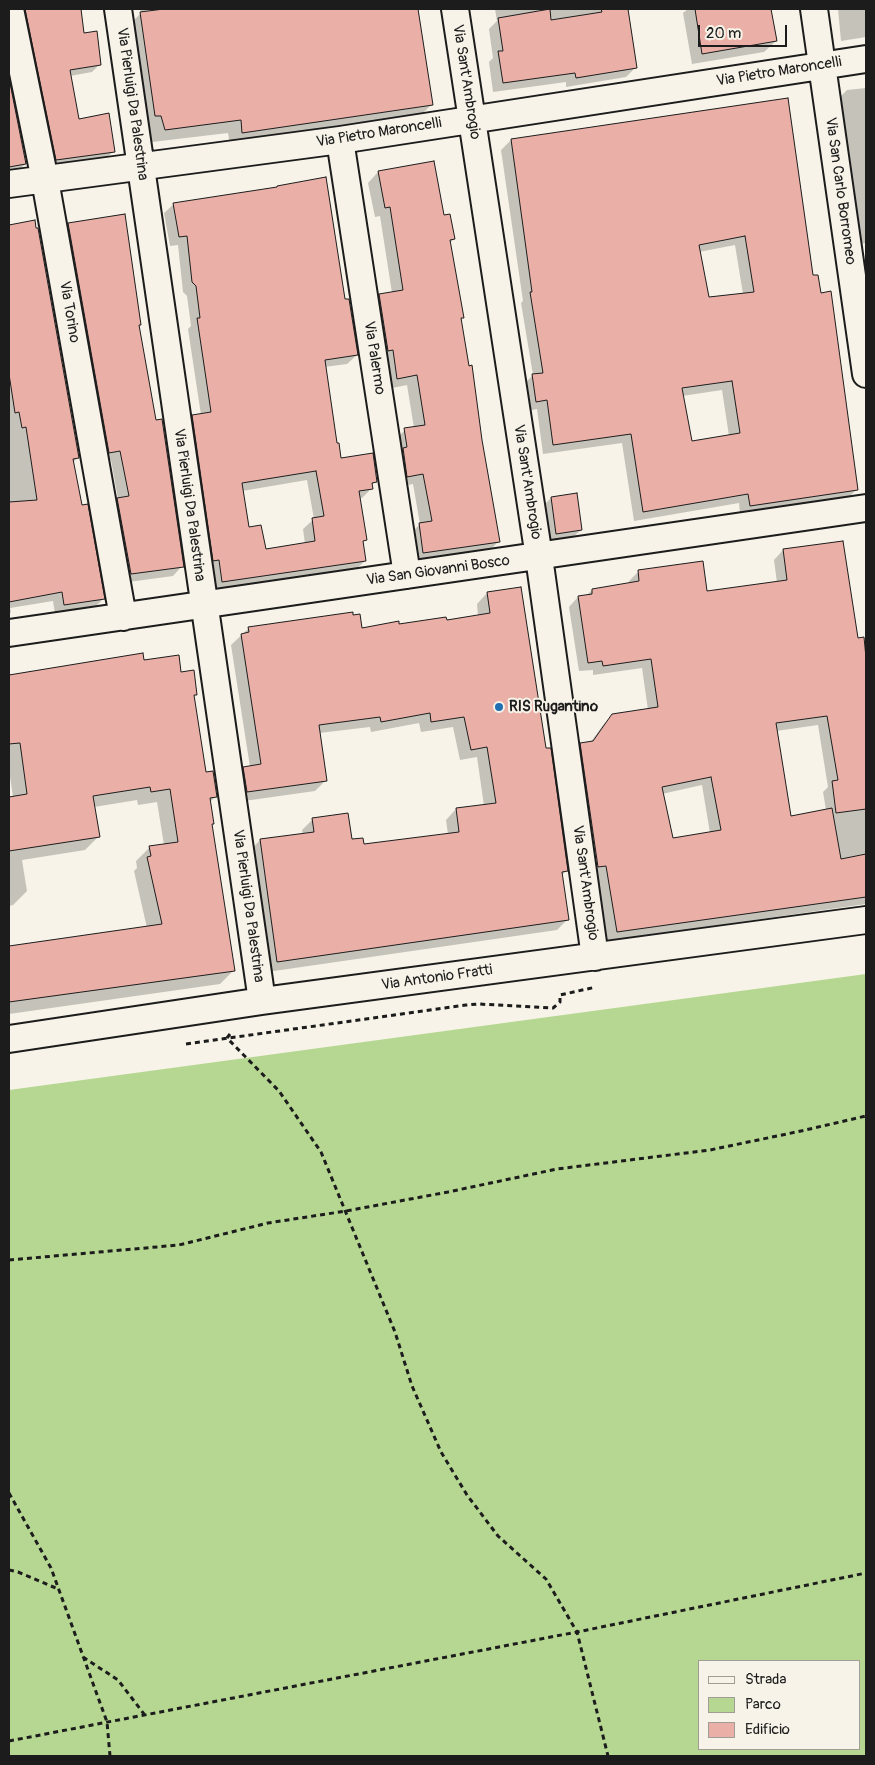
<!DOCTYPE html>
<html>
<head>
<meta charset="utf-8">
<style>
	body { margin:0 }
	#map { position:relative; width:875px; height:1765px; overflow:hidden; background:#f7f3e8; font-family:Pangolin,sans-serif }
	canvas { display:block }
	.frame { position:absolute; inset:0; border:10px solid #1c1c1c; pointer-events:none }
	.legend { position:absolute; left:698px; top:1660px; width:162px; height:90px; box-sizing:border-box; background:#f7f3e8; border:1px solid #9f9d96; margin:0; padding:6px 9px; list-style:none; font-size:15px; color:#1c1c1c }
	.legend li { display:flex; align-items:center; gap:10px; height:25px }
	.legend b { width:25px; border:1px solid #9f9d96 }
	.scale { position:absolute; left:698px; top:25px; width:89px; height:22px; box-sizing:border-box; border:2px solid #1c1c1c; border-top:0; padding-left:6px; font-size:15px; line-height:18px; white-space:nowrap; color:#1c1c1c; -webkit-text-stroke:4px #f7f3e8; paint-order:stroke }
</style>
</head>
<body>
<div id="map">
<canvas width="875" height="1765"></canvas>
<div class="frame"></div>
<ul class="legend">
<li><b style="height:6px;background:#f7f3e8"></b>Strada</li>
<li><b style="height:14px;background:#b6d791"></b>Parco</li>
<li><b style="height:14px;background:#eab0a7"></b>Edificio</li>
</ul>
<div class="scale">20 m</div>
</div>
<script>
const ctx = document.querySelector('canvas').getContext('2d');
ctx.lineJoin = 'round';
function fill(path, color) {
  ctx.fillStyle = color;
  ctx.fill(path, 'evenodd');
}
function poly(rows) {
  const path = new Path2D();
  for (const r of rows) {
    path.moveTo(r[0], r[1]);
    for (let i = 2; i < r.length; i += 2) path.lineTo(r[i], r[i + 1]);
  }
  return path;
}
function stroke(path, color, width, dash) {
  ctx.strokeStyle = color;
  ctx.lineWidth = width;
  ctx.lineCap = dash ? 'butt' : 'round';
  ctx.setLineDash(dash || []);
  ctx.stroke(path);
}
function write(font, color, halo, rows, align = 'center') {
  ctx.font = font + ' Pangolin,sans-serif';
  ctx.lineWidth = 4;
  ctx.setLineDash([]);
  ctx.textBaseline = 'middle';
  ctx.strokeStyle = halo;
  ctx.fillStyle = color;
  for (const [text, x, y, turn = 0] of rows) {
    ctx.save();
    ctx.translate(x, y);
    ctx.rotate((+turn || 0) * Math.PI / 180);
    ctx.textAlign = isNaN(turn) ? turn : align;
    if (halo) ctx.strokeText(text, 0, 0);
    ctx.fillText(text, 0, 0);
    ctx.restore();
  }
}
const green = poly([
	[866,974,866,1756,9,1756,9,1090],
	[699,1661,859,1661,859,1749,699,1749]
]);
const shadow = poly([
	[14,9,80,9,83,34,100,64,92,72,70,76,78,121,114,151,105,159,48,168],
	[140,9,416,9,431,105,418,118,230,145,228,133,152,142,127,27,141,13],
	[495,9,627,9,636,67,626,77,566,87,566,82,493,92,489,62,493,58,489,29,497,21],
	[688,9,770,9,776,41,764,52,692,64,683,13],
	[838,9,866,9,866,37,841,41],
	[9,84,25,164,14,175,9,176],
	[866,88,866,243,858,244,837,100,847,90],
	[787,99,812,277,857,489,847,499,740,515,739,503,634,521,622,443,543,454,537,409,527,411,523,385,533,375,521,303,523,301,501,150,511,140],
	[735,245,743,294,708,298,699,252],
	[722,390,729,436,691,442,682,396],
	[378,172,443,217,454,239,449,244,463,317,460,320,498,542,488,552,413,563,409,535,420,524,413,484,397,487,395,440,405,430,414,428,407,385,387,389,369,305,379,295,392,293,380,216,375,217,368,183],
	[174,204,344,301,357,355,347,364,324,367,336,444,340,459,376,481,371,486,372,488,362,498,359,498,366,539,362,543,365,561,355,570,213,591,183,426,193,416,201,415,188,329,191,326,187,296,183,292,178,245,170,246,164,213],
	[307,480,314,519,303,529,305,544,265,550,248,528,242,491],
	[34,221,78,457,73,463,81,506,103,599,94,608,55,614,53,601,10,608,11,612,9,615,9,226],
	[69,224,138,326,182,566,173,576,121,583,108,509,118,499,111,460,100,462,59,234],
	[551,498,581,530,572,538,547,542,542,507],
	[783,550,857,640,863,639,866,669,866,904,607,941,597,875,588,876,571,754,581,744,590,743,603,725,613,715,648,710,642,668,593,675,593,670,579,671,569,607,578,597,586,596,592,590,629,584,629,581,639,571,706,592,777,583,774,560],
	[818,725,828,787,823,792,826,810,790,817,776,731],
	[702,785,710,833,672,839,662,794],
	[487,593,545,750,566,871,561,876,568,919,557,930,267,972,250,851,260,840,303,835,302,830,313,819,351,841,363,846,448,835,446,820,456,809,484,806,477,757,460,760,453,727,421,732,419,723,371,732,370,727,319,733,325,781,315,791,237,802,233,778,244,768,250,767,231,645,249,628,352,616,361,630,478,616,477,604],
	[142,655,143,662,180,673,196,694,193,697,205,773,216,796,209,803,212,824,211,826,234,970,220,984,9,1014,9,948,147,928,134,871,137,868,136,861,150,847,164,845,157,802,138,805,137,800,94,807,98,837,85,850,22,860,27,891,13,905,9,906,9,798,13,797,9,770,9,675]
]);
const building = poly([
	[25,9,81,9,84,33,97,31,101,65,70,70,79,119,109,113,115,152,56,160,25,9],
	[164,9,418,9,433,105,242,133,241,120,165,130,161,116,155,116,140,12,164,9],
	[550,9,551,20,602,12,601,9,628,9,637,68,576,78,575,73,503,83,498,51,503,51,498,18,550,9],
	[695,9,771,9,777,41,702,54,695,9],
	[9,78,26,164,9,167,9,78],
	[788,98,813,275,818,275,821,293,831,291,858,490,750,506,748,494,643,512,631,434,553,445,547,400,536,402,532,374,543,373,530,292,532,292,511,139,788,98],
	[745,236,754,292,709,297,699,245,745,236],
	[732,381,740,433,692,441,682,388,732,381],
	[434,161,444,215,450,214,455,239,450,240,464,318,461,318,469,366,472,365,482,440,500,542,423,553,419,523,432,521,423,474,407,477,403,448,407,447,404,428,425,425,417,375,397,379,393,350,388,351,379,294,403,290,390,207,385,208,378,171,434,161],
	[326,177,345,299,349,299,358,355,325,360,337,443,339,443,341,458,373,453,377,482,372,483,373,489,359,491,367,540,363,541,366,561,222,582,219,560,213,561,192,415,211,412,197,318,200,318,196,286,192,282,187,236,179,237,173,203,277,187,277,186,326,177],
	[316,471,324,516,312,518,315,541,266,549,261,525,249,527,242,483,316,471],
	[125,214,141,325,139,325,156,420,162,419,184,567,131,574,117,498,129,496,120,451,109,453,68,223,125,214],
	[35,220,36,228,38,228,79,458,73,459,82,505,88,504,105,599,64,605,62,592,9,602,9,502,37,500,26,427,22,428,19,412,15,413,9,374,9,225,35,220],
	[577,493,582,530,556,534,551,497,577,493],
	[843,541,858,638,864,637,866,658,866,809,836,813,832,781,838,780,827,716,776,723,791,816,832,808,841,859,866,854,866,897,617,932,606,866,598,867,580,743,593,741,612,714,658,707,651,659,603,666,602,661,588,663,578,596,592,594,592,589,639,581,638,570,703,561,707,591,787,580,783,549,843,541],
	[711,777,721,830,673,838,662,787,711,777],
	[521,587,546,748,551,748,568,871,562,872,569,920,277,962,260,839,314,832,312,818,348,813,352,839,363,838,364,844,459,832,456,808,496,803,487,747,471,750,464,717,431,722,430,713,381,722,380,717,319,725,327,781,247,792,243,767,261,764,241,634,249,632,248,627,353,612,353,615,360,614,362,628,399,621,399,624,446,617,447,620,490,613,487,592,521,587],
	[143,653,144,660,179,655,181,672,194,670,197,695,194,695,206,772,213,771,217,797,210,798,214,824,212,824,235,971,9,1002,9,946,162,924,147,857,151,856,149,846,178,842,170,789,151,792,150,787,93,796,100,837,9,851,9,797,27,794,20,743,9,744,9,675,143,653]
]);
const path = poly([
	[230,1034,227,1038,279,1091,321,1152,395,1332,412,1386,441,1452,467,1495,498,1536,546,1579,577,1632,608,1756],
	[186,1044,466,1005,478,1004,553,1008,560,1002,560,995,596,987],
	[9,1260,179,1245,268,1223,346,1211,448,1192,557,1169,710,1150,801,1131,866,1116],
	[9,1493,51,1568,107,1722,110,1756],
	[9,1570,18,1572,58,1589],
	[83,1657,118,1680,144,1714],
	[9,1741,577,1632,866,1573]
]);
const minor = poly([
	[10,9,45,180,123,617],
	[118,9,262,1001],
	[455,9,539,557,595,957],
	[814,9,866,374],
	[340,140,407,575],
	[9,184,340,140,866,59],
	[9,633,866,508],
	[9,1039,262,1001,866,920]
]);
const markers = [
	[499,707,5,"#1f6fb2"]
];
const streetNames = [
	["Via Pietro Maroncelli",779,72,-9],
	["Via Sant'Ambrogio",466,82,81],
	["Via Pierluigi Da Palestrina",132,104,82],
	["Via Pietro Maroncelli",379,133,-9],
	["Via San Carlo Borromeo",840,191,82],
	["Via Torino",69,312,80],
	["Via Palermo",374,358,81],
	["Via Sant'Ambrogio",527,482,81],
	["Via Pierluigi Da Palestrina",189,505,82],
	["Via San Giovanni Bosco",438,571,-8],
	["Via Sant'Ambrogio",585,883,82],
	["Via Pierluigi Da Palestrina",248,906,82],
	["Via Antonio Fratti",437,978,-8]
];
const poiNames = [
	["RIS Rugantino",509,707]
];
fill(green, '#b6d791');
fill(shadow, '#0003');
fill(building, '#eab0a7');
stroke(building, '#1c1c1c', 1);
stroke(minor, '#1c1c1c', 30);
stroke(path, '#1c1c1c', 3, [5, 4]);
stroke(minor, '#f7f3e8', 26);
for (const [x, y, r, color] of markers) {
  const dot = new Path2D();
  dot.arc(x, y, r, 0, 2 * Math.PI);
  ctx.fillStyle = color;
  ctx.fill(dot);
  stroke(dot, '#f7f3e8', 2);
}
write('15px', '#1c1c1c', '#f7f3e8', streetNames);
write('bold 15px', '#1c1c1c', '#f7f3e8', poiNames, 'left');
</script>
</body>
</html>
